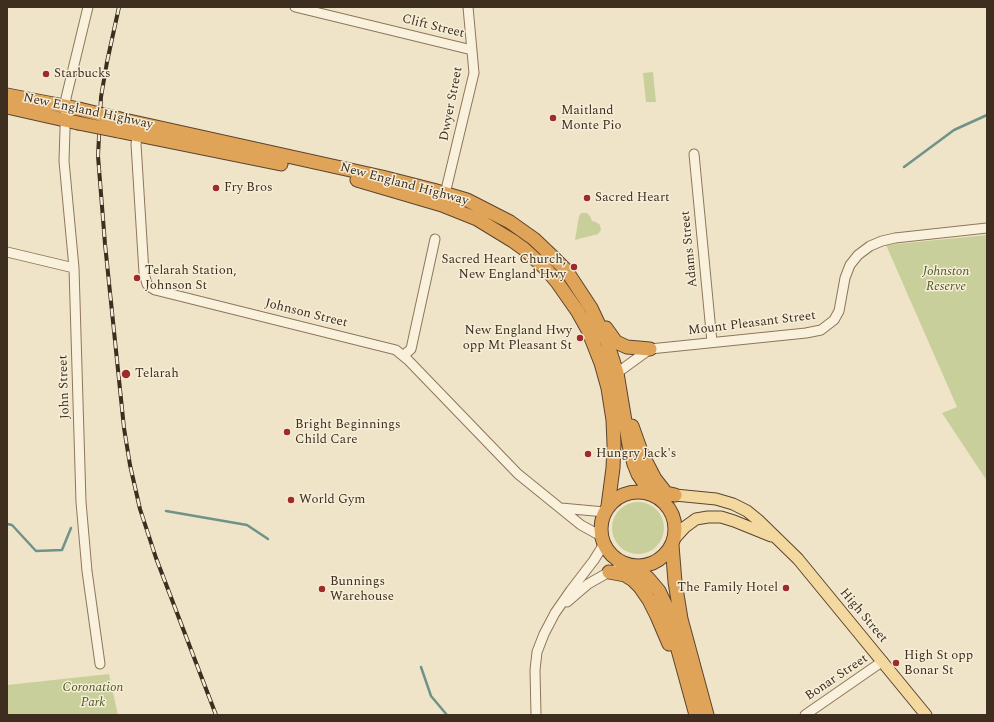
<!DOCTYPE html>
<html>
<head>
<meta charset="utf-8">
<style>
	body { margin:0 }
	#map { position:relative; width:994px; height:722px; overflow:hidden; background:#f0e4c8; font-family:Spectral,serif }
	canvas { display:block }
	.frame { position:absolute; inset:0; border:8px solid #3d2e20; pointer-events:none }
</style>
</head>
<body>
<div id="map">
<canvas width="994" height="722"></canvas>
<div class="frame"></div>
</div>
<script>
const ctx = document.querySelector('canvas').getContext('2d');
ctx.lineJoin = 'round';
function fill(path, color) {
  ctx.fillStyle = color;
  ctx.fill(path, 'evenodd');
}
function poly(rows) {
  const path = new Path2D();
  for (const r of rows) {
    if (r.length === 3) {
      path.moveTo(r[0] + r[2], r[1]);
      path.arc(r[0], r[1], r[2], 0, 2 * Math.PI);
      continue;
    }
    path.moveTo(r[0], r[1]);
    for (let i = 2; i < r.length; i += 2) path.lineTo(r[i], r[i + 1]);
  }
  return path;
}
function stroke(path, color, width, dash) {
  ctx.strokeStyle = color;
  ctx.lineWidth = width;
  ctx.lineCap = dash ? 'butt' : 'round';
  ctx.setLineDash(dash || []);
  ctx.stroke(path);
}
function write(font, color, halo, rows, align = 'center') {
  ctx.font = font + ' Spectral,serif';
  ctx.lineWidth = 3;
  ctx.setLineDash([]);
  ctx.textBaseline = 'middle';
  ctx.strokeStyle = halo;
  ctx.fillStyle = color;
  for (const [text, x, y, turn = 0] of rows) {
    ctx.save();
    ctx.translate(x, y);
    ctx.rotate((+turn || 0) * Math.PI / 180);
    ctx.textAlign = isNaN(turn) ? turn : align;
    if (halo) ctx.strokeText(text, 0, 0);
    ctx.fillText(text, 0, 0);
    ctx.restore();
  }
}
const green = poly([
	[653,72,656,102,646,102,643,73],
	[581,213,587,213,590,216,592,221,596,222,600,225,601,230,598,234,575,240,579,216],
	[987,235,987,481,942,413,957,407,886,245],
	[638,528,26],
	[109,674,118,715,7,715,7,685]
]);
const stream = poly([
	[904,167,954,130,987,115],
	[166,511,247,525,268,539],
	[7,524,12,525,36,551,62,550,71,528],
	[421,667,431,696,447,715]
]);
const minor = poly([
	[88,7,66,98,64,161,74,268,81,502,87,571,100,664],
	[295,7,472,50],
	[138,130,136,144,144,273,147,284,150,287,155,290,396,350,408,360,518,474,581,525,601,536],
	[694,154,712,342],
	[444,198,474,73,468,7],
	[7,252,74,268],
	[403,356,411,349,435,239],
	[617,373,650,349,806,333,821,330,834,320,839,311,845,278,850,265,858,255,870,246,882,241,895,238,987,228],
	[561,508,605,512],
	[567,602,588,584,609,572,629,565],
	[536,715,535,670,537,652,544,634,555,613,571,590,594,560,604,544],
	[805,715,883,661]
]);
const major = poly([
	[656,497,675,495,716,499,733,504,747,511,758,520,798,559,926,715],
	[674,539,685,527,696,519,708,517,721,517,734,521,771,536]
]);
const highway = poly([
	[7,95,79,109],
	[7,107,78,123],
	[120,119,382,177,433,190,467,200,510,222,534,239,555,259,566,270,591,308,607,342,617,373,629,445,634,464,638,474,652,495],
	[118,131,281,164],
	[357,180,442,205,477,219,513,241,524,249,547,270,557,282,578,312,588,330,601,363,608,388,613,420,614,445,613,468,608,506],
	[606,328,616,342,627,347,650,349],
	[632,426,642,454,655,479,666,493,675,495],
	[638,529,37],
	[672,545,675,582,681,619,707,715],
	[633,566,648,578,659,591,666,606,696,715],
	[609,572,625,575,633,580,640,587,649,600,657,616,669,644]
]);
const rail = poly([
	[119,7,107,62,101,97,98,156,105,244,124,428,130,465,140,509,156,558,216,715]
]);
const highwayBridge = poly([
	[79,109,120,119],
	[78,123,118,131]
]);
const markers = [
	[46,74,4,"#9e2a2b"],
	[553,118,4,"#9e2a2b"],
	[216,188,4,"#9e2a2b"],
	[587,198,4,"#9e2a2b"],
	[574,267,4,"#9e2a2b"],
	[137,278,4,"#9e2a2b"],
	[580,338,4,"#9e2a2b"],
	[126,374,5,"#9e2a2b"],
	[287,432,4,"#9e2a2b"],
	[588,454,4,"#9e2a2b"],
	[291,500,4,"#9e2a2b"],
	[786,588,4,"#9e2a2b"],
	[322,589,4,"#9e2a2b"],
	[896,663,4,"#9e2a2b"]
];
const streetNames = [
	["Clift Street",433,27,14],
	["Dwyer Street",452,104,-79],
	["New England Highway",88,112,12],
	["New England Highway",404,185,15],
	["Adams Street",690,249,-96],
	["Johnson Street",306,314,14],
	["Mount Pleasant Street",752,324,-7],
	["John Street",65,387,-92],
	["High Street",863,616,50],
	["Bonar Street",837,678,-34]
];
const poiNames = [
	["Starbucks",54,74],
	["Maitland",561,111],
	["Monte Pio",561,126],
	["Fry Bros",224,188],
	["Sacred Heart",595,198],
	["Sacred Heart Church,",566,260,"right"],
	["New England Hwy",566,275,"right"],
	["Telarah Station,",145,271],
	["Johnson St",145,286],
	["New England Hwy",572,331,"right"],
	["opp Mt Pleasant St",572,346,"right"],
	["Telarah",135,374],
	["Bright Beginnings",295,425],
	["Child Care",295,440],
	["Hungry Jack's",596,454],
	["World Gym",299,500],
	["Bunnings",330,582],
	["Warehouse",330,597],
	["The Family Hotel",778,588,"right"],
	["High St opp",904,656],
	["Bonar St",904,671]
];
const parkNames = [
	["Johnston",946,272],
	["Reserve",946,287],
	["Coronation",93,688],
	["Park",93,703]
];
fill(green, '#c9cf9b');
stroke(stream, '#6f938a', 2.5);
stroke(minor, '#8d765c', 11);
stroke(major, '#5b4430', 13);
stroke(highway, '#5b4430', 15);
stroke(minor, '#faf1dc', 9);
stroke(major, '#f3d9a0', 11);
stroke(highway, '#e0a458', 13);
stroke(rail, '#3d2e20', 4);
stroke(rail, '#f7eed8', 2.5, [8]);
stroke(highwayBridge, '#5b4430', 15, []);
stroke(highwayBridge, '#e0a458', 13);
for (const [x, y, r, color] of markers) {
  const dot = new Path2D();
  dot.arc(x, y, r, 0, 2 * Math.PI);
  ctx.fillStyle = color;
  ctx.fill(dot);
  stroke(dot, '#f7eed8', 1.5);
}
write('13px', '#3d2e20', '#f7eed8', streetNames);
write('13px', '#3d2e20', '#f7eed8', poiNames, 'left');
write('italic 13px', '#4d5a26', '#f7eed8', parkNames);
</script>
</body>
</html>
